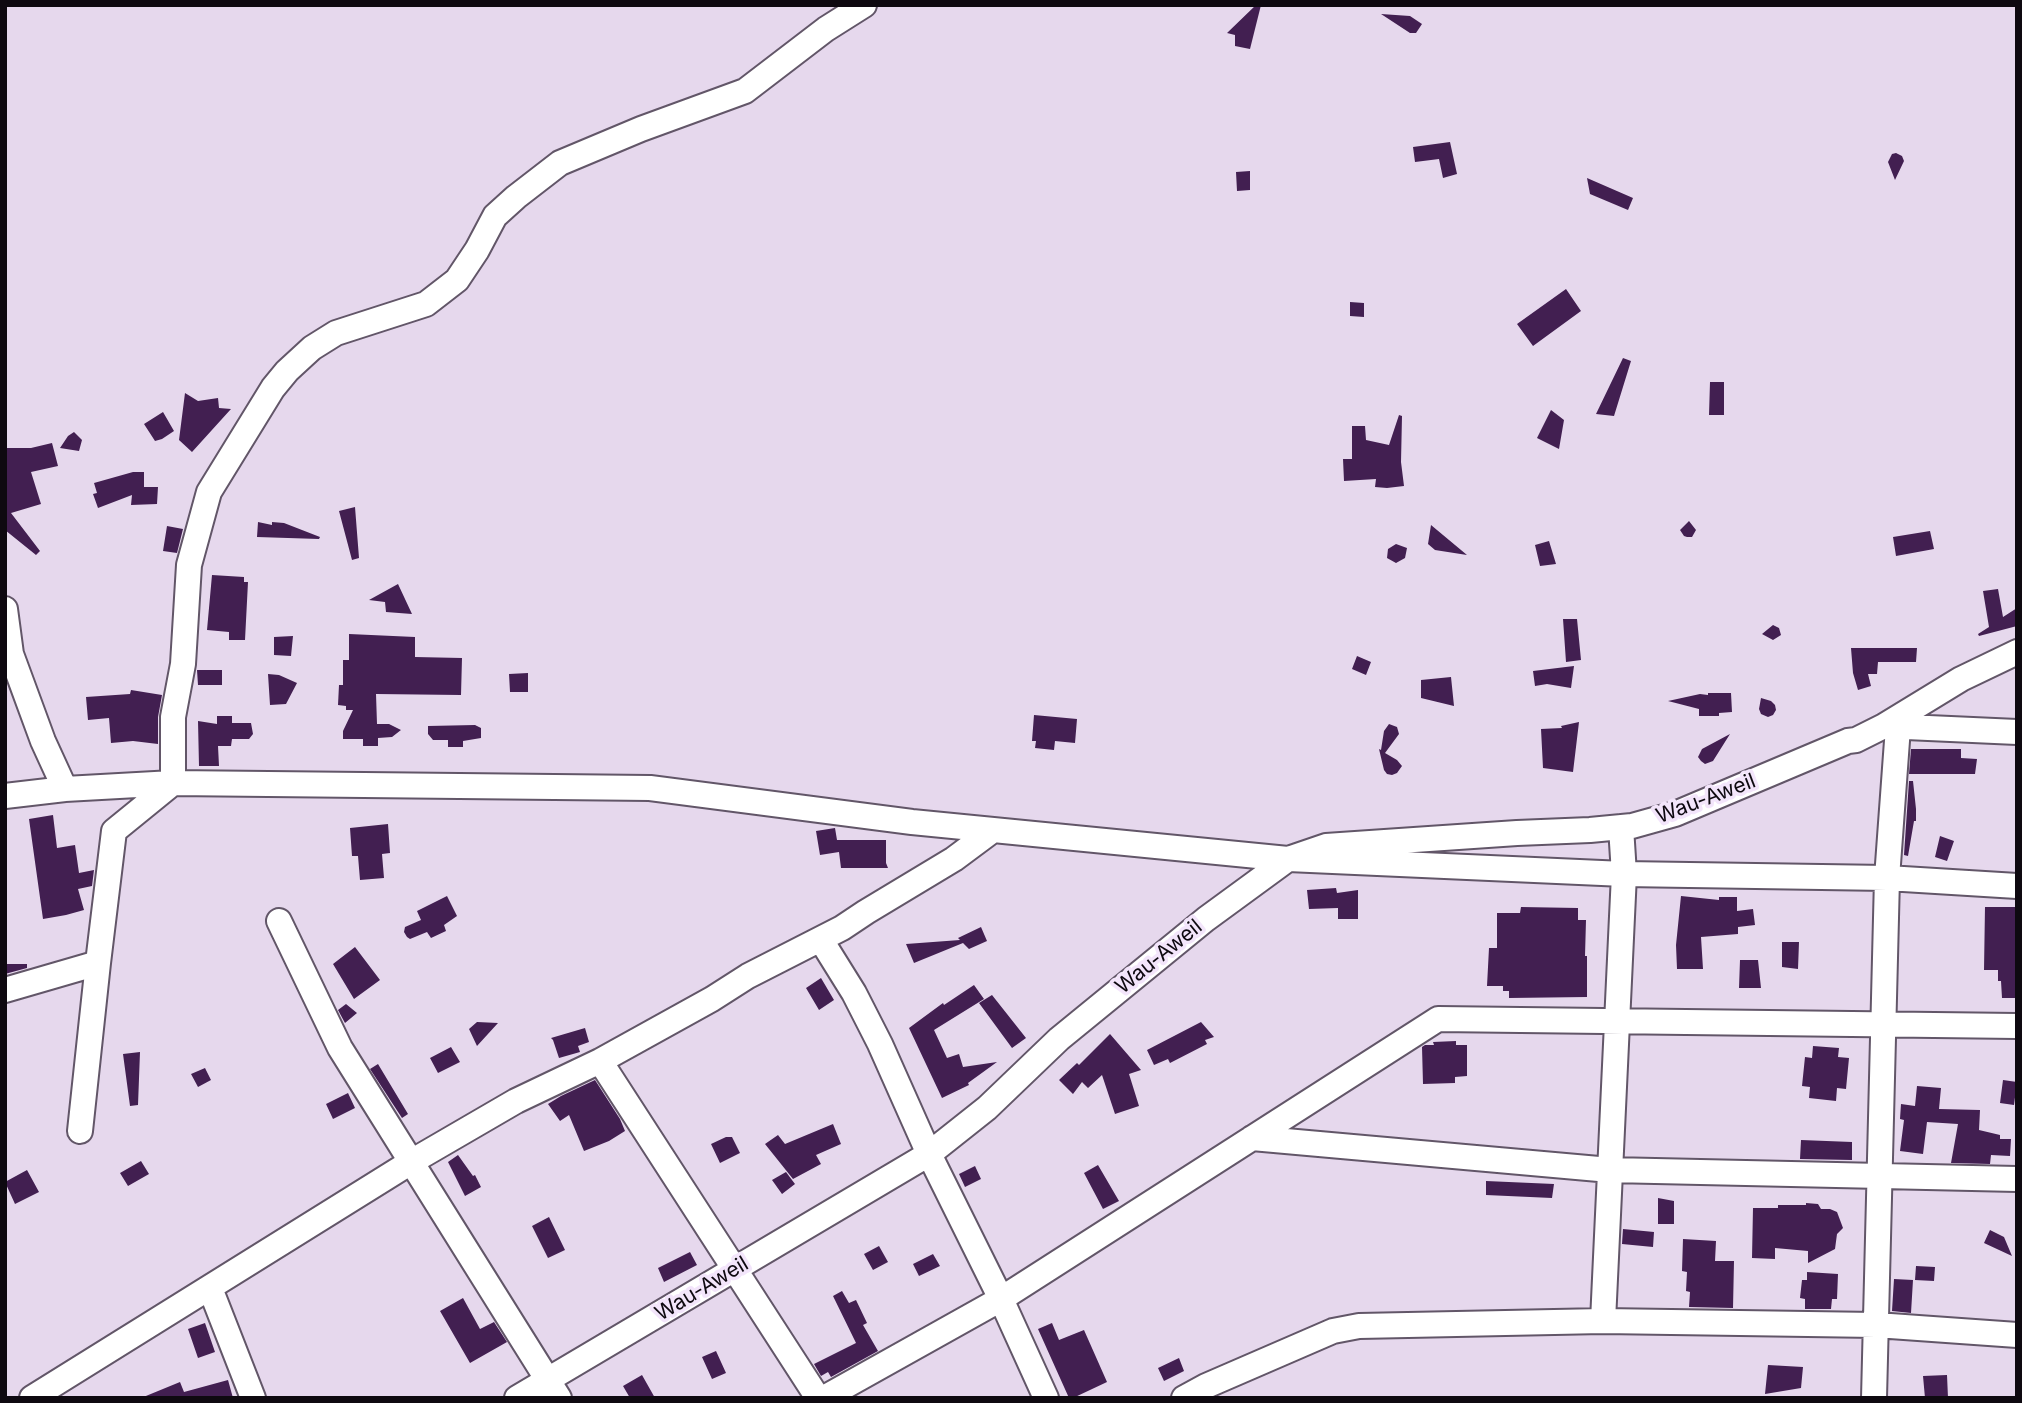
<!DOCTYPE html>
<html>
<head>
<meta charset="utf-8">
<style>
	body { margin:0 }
	#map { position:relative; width:2022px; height:1403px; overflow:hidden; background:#e6d8ed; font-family:Inter,sans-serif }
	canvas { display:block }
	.frame { position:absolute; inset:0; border:7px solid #0e0910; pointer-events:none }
</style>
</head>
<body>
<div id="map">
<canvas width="2022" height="1403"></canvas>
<div class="frame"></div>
</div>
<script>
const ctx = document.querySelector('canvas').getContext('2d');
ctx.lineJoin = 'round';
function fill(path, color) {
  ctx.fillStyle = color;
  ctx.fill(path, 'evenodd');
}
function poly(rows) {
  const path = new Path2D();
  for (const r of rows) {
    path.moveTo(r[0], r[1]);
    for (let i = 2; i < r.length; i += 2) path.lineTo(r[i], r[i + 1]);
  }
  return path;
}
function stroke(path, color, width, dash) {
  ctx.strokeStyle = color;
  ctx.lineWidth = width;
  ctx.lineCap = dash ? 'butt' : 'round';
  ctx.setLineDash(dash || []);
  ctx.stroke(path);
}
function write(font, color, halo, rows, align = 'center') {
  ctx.font = font + ' Inter,sans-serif';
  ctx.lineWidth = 7;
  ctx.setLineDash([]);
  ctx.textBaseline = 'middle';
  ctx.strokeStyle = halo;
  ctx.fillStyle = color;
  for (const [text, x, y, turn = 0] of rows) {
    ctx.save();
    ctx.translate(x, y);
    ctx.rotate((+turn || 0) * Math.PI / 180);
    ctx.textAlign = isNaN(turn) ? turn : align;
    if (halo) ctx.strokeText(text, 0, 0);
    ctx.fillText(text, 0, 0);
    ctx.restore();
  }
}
const building = poly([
	[1256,5,1261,5,1250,49,1235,46,1235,35,1227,33],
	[1381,14,1410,16,1422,24,1416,33,1410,33],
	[1450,142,1457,174,1443,178,1439,159,1415,162,1413,147],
	[1896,153,1902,156,1904,161,1895,180,1888,162,1892,154],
	[1250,171,1250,190,1237,191,1236,172],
	[1587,178,1633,198,1628,210,1590,194],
	[1566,289,1581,311,1533,346,1517,324],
	[1350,302,1364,303,1364,317,1350,316],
	[1623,358,1631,361,1614,416,1596,414],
	[1710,382,1724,382,1724,415,1709,415],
	[185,393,198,401,218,398,219,408,231,409,192,452,179,440],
	[1551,410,1564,420,1559,449,1537,438],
	[163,412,174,431,162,439,155,441,144,424],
	[1399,415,1402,416,1401,462,1404,486,1387,488,1375,487,1376,479,1344,481,1343,459,1352,459,1352,426,1365,426,1366,440,1389,445],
	[74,432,82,440,79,451,60,448,68,436],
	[52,443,58,466,31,472,41,504,11,513,40,551,36,555,5,530,5,448,31,448],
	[133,472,144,472,144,487,158,487,157,504,131,505,132,495,98,508,93,494,97,493,94,483],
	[355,507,359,558,352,560,339,511],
	[1689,521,1696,530,1692,537,1687,537,1684,536,1680,530],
	[258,522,272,525,272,522,284,523,320,537,319,539,257,537],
	[1431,525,1467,555,1435,550,1428,544],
	[167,526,183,529,177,553,163,551],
	[1930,531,1934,549,1896,556,1893,537],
	[1549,541,1556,564,1540,566,1535,545],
	[1396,544,1407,548,1405,558,1396,563,1387,558,1388,549],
	[212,575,244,577,244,582,248,582,245,640,229,640,229,632,207,630],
	[398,584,412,614,386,612,385,602,369,600],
	[1998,589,2003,617,2017,608,2017,626,1979,636,1978,634,1989,627,1983,591],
	[1563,619,1577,619,1581,660,1566,662],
	[1773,625,1779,628,1781,635,1773,640,1762,634],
	[349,634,415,637,415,657,462,658,461,695,376,694,377,724,389,724,401,730,392,737,378,738,378,746,363,746,363,739,343,739,343,731,353,710,346,710,346,706,338,705,339,685,343,685,343,660,349,660],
	[293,636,291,656,274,655,274,637],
	[1851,648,1917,648,1916,662,1878,662,1877,674,1868,674,1871,686,1858,690,1853,673],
	[1357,656,1371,662,1366,675,1352,669],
	[1574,666,1571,688,1547,684,1535,686,1533,671],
	[197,670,222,670,222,685,198,685],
	[528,673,528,692,510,692,509,674],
	[268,674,279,675,297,683,286,704,270,705],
	[1451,677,1454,706,1421,698,1421,680],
	[131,690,162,695,158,717,158,744,133,741,111,743,109,718,88,720,86,697,130,694],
	[1708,693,1731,693,1732,712,1719,713,1719,716,1699,716,1699,709,1668,701,1700,694,1708,695],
	[1761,698,1771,701,1775,705,1776,710,1773,715,1768,717,1761,714,1759,709],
	[1034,715,1077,719,1075,743,1055,741,1054,750,1035,748,1036,741,1032,741],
	[217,716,232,716,232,723,251,723,253,734,249,739,232,739,231,746,218,746,219,766,199,766,198,721,217,724],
	[1579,722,1573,772,1543,768,1541,729,1562,728,1561,726],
	[1389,724,1397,727,1399,734,1385,753,1397,760,1402,766,1397,773,1392,775,1387,774,1384,770,1379,749,1381,750,1384,731],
	[475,725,481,728,481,738,463,741,463,747,448,747,448,740,433,740,428,734,428,726],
	[1730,734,1713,761,1705,764,1701,761,1698,757,1702,749],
	[1911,749,1961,749,1961,758,1977,759,1975,774,1909,774],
	[1909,781,1913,781,1916,809,1916,821,1914,821,1908,856,1904,855],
	[53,815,57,848,75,845,79,873,94,870,92,886,78,889,84,910,66,915,43,919,29,819],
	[388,824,390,853,382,854,384,878,360,880,358,856,352,856,350,828],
	[835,828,837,840,886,840,886,863,888,868,841,868,839,852,820,855,816,831],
	[1940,836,1954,841,1947,861,1935,857],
	[1336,888,1337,893,1358,890,1358,919,1338,919,1338,908,1309,909,1307,890],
	[447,896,457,916,444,925,446,931,431,938,427,932,410,939,407,937,404,932,405,927,421,920,417,911],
	[1681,896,1719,900,1719,897,1737,897,1737,911,1753,909,1755,925,1738,927,1738,934,1701,937,1703,969,1677,969,1676,945],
	[1521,907,1578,908,1578,920,1586,920,1585,956,1587,956,1587,997,1509,998,1509,991,1503,991,1503,986,1487,986,1489,948,1497,948,1497,913,1520,913],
	[1985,907,2016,907,2017,998,2002,998,2001,981,1998,981,1998,970,1984,970],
	[981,927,987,941,969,949,963,943,914,963,906,944,960,940,958,938],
	[1782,942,1799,942,1798,969,1782,967],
	[355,947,380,980,354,999,333,964],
	[1740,960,1758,960,1761,988,1739,988],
	[5,964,27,964,27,968,5,974],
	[821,978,834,1000,819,1010,806,988],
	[974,985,984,999,934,1030,947,1058,959,1054,963,1067,997,1062,968,1083,969,1085,942,1098,909,1028,943,1003,944,1005],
	[992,995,1026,1038,1012,1048,979,1003],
	[346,1004,357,1013,345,1023,338,1010],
	[477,1022,498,1023,477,1046,469,1029],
	[1201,1022,1214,1037,1205,1040,1207,1044,1170,1063,1168,1059,1154,1065,1147,1050],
	[585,1028,589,1042,578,1046,580,1052,559,1058,553,1040,551,1038],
	[1110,1034,1141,1070,1129,1074,1139,1106,1115,1114,1102,1075,1088,1088,1082,1082,1073,1094,1059,1080,1077,1063,1079,1065],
	[1456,1041,1456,1045,1467,1045,1467,1076,1455,1077,1455,1083,1423,1084,1422,1047,1425,1045,1434,1045,1433,1042],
	[1813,1046,1839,1048,1838,1057,1849,1058,1846,1089,1837,1088,1836,1101,1809,1098,1810,1087,1802,1086,1805,1057,1812,1058],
	[451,1047,460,1062,438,1073,430,1058],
	[140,1052,138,1105,130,1106,123,1054],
	[378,1064,408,1114,402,1118,370,1069],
	[205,1068,211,1080,198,1087,191,1074],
	[595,1080,620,1119,625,1131,609,1141,584,1151,569,1115,560,1121,548,1104,561,1096],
	[2003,1080,2017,1082,2014,1105,2000,1103],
	[1917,1086,1941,1088,1939,1109,1980,1110,1979,1130,2000,1135,2000,1139,2011,1139,2010,1156,1991,1155,1990,1164,1951,1163,1958,1124,1927,1122,1923,1154,1900,1151,1904,1120,1900,1119,1901,1104,1915,1106],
	[348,1093,355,1108,333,1119,326,1104],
	[833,1124,841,1144,816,1155,821,1164,793,1179,765,1144,778,1135,785,1144],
	[726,1137,732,1137,740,1153,720,1163,711,1144],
	[1801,1140,1852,1142,1852,1160,1800,1159],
	[458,1155,473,1176,475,1175,481,1187,465,1196,448,1162],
	[141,1161,149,1174,128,1186,120,1173],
	[1098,1165,1119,1201,1103,1209,1084,1173],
	[975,1166,981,1179,965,1187,959,1174],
	[27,1170,39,1192,15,1204,5,1182],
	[786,1172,795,1184,782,1194,772,1180],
	[1486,1181,1554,1184,1552,1198,1486,1195],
	[1658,1198,1674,1201,1674,1224,1658,1224],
	[1806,1203,1818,1204,1821,1209,1830,1209,1837,1212,1843,1228,1837,1234,1835,1249,1808,1263,1808,1251,1775,1248,1775,1259,1752,1258,1753,1208,1778,1208,1778,1205,1806,1205],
	[549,1217,565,1250,548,1258,532,1226],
	[1623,1229,1654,1232,1653,1247,1622,1244],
	[1990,1230,2004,1237,2012,1256,1984,1243],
	[1683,1239,1716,1241,1715,1261,1734,1261,1733,1308,1689,1307,1690,1292,1686,1291,1687,1272,1682,1271],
	[879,1246,888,1262,873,1270,864,1254],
	[690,1252,697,1265,664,1282,658,1268],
	[933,1254,940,1266,919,1276,913,1264],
	[1916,1266,1935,1267,1934,1281,1915,1280],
	[1807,1272,1838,1274,1837,1299,1832,1299,1831,1309,1805,1309,1805,1299,1800,1298,1802,1280,1807,1280],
	[1894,1279,1913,1280,1911,1313,1892,1311],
	[842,1291,849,1303,856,1300,867,1323,863,1325,878,1351,831,1377,828,1372,821,1376,814,1364,856,1343,833,1296],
	[463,1298,480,1329,494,1322,507,1342,470,1363,440,1311],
	[205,1323,215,1352,198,1358,188,1329],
	[1052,1323,1059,1340,1084,1330,1107,1382,1073,1398,1069,1398,1038,1329],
	[716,1351,726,1373,712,1379,702,1357],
	[1179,1358,1184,1371,1164,1381,1158,1368],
	[1768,1365,1803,1367,1801,1388,1765,1394],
	[642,1375,655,1398,630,1398,623,1386],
	[1947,1375,1948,1398,1925,1398,1923,1376],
	[228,1380,233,1398,141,1398,180,1382,184,1392]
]);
const minor = poly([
	[5,609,11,654,43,741,65,789],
	[1884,726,2017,732],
	[5,796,65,789,173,783,650,788,912,822,1288,859,1624,874,1887,878,2017,886],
	[279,921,340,1048,559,1398],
	[821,940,854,993,880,1044,929,1154,1001,1299,1046,1398],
	[98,963,114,831,173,783,173,717,183,664,189,565,209,492,273,388,287,371,312,348,336,333,426,304,457,280,477,250,495,216,516,197,560,163,641,129,745,91,826,29,864,5],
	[5,990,98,963,80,1131],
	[600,1061,818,1398],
	[1252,1138,1610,1170,2017,1179],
	[210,1288,253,1398],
	[1603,1321,1624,874,1621,827],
	[32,1398,411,1162,516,1101,600,1061,712,999,748,976,842,928,866,912,954,859,993,830],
	[517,1398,929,1154,987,1108,1059,1039,1206,919,1288,859,1326,846,1517,833,1590,830,1632,826,1675,814,1848,741,1856,740,1884,726,1961,679,2017,652],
	[824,1398,1001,1299,1438,1019,2017,1026],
	[1184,1398,1206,1386,1333,1331,1359,1326,1603,1321,1876,1325,2017,1335],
	[1874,1398,1887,878,1898,727]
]);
const streetNames = [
	["Wau-Aweil",1706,799,-21],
	["Wau-Aweil",1159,957,-39],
	["Wau-Aweil",702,1289,-31]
];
fill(building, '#421f51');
stroke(minor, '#625668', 28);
stroke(minor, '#fff', 24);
write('21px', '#0e0910', '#f3e5fb', streetNames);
</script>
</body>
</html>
